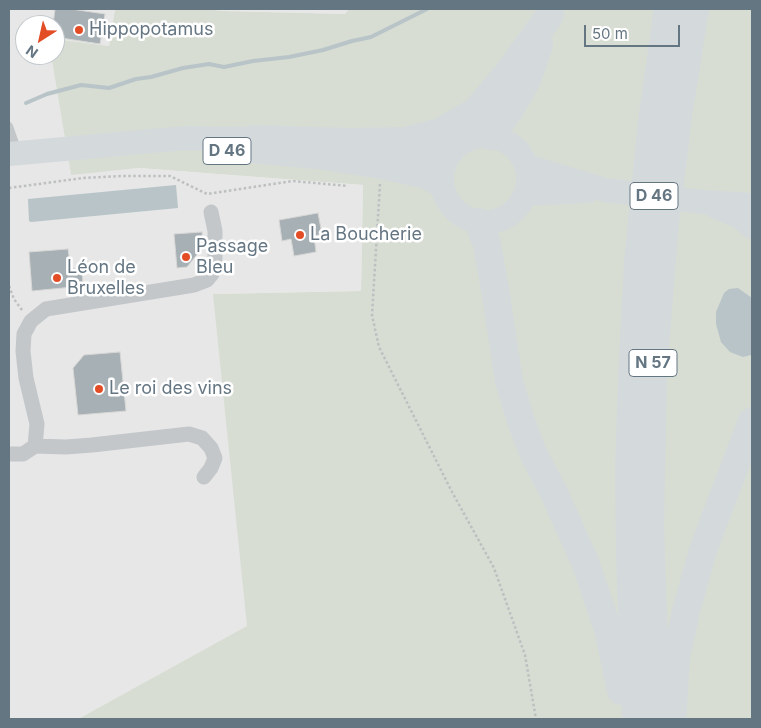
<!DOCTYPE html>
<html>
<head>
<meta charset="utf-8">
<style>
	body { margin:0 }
	#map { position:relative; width:761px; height:728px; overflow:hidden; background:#f6f6f2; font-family:Inter,sans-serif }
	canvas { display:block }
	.frame { position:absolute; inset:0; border:10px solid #657683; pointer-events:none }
	.north { position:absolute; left:15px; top:15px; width:50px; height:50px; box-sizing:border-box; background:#fff; border:1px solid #c1c8cd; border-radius:50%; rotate:215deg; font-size:14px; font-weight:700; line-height:20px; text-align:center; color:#657683 }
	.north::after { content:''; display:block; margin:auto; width:18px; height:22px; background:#e24d26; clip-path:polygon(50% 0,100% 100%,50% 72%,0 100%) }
	.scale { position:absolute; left:584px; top:25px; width:96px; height:22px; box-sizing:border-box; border:2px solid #657683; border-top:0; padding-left:6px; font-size:15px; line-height:18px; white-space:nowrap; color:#657683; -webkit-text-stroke:4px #fff; paint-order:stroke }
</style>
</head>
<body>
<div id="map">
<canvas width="761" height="728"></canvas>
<div class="frame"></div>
<div class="north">N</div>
<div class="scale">50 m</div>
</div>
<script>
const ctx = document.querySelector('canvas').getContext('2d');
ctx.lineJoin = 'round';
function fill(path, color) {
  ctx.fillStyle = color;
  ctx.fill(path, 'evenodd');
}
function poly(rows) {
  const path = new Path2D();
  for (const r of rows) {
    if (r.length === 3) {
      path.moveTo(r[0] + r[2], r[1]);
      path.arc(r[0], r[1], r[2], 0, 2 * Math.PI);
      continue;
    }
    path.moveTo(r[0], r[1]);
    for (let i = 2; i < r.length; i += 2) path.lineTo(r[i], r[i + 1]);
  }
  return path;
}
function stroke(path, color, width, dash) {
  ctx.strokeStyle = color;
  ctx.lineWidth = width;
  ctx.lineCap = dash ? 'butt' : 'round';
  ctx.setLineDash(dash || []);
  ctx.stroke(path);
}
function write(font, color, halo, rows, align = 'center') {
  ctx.font = font + ' Inter,sans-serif';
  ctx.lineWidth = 5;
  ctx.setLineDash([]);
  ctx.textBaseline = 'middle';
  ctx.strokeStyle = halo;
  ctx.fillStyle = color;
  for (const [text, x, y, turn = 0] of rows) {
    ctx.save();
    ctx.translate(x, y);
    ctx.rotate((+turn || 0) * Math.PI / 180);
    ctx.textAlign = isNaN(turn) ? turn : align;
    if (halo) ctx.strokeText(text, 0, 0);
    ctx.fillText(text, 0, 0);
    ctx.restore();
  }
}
const built = poly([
	[9,9,115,9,109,46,55,39,55,25,25,25,25,55,51,55,71,174,139,168,363,185,361,291,214,294,248,626,78,719,9,719],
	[205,9,349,9,345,14,224,11]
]);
const green = poly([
	[115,9,204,9,224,11,345,14,349,9,752,9,752,719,78,719,247,626,213,294,361,291,363,185,139,168,71,175,51,55,55,55,55,39,109,46]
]);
const water = poly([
	[176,185,178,208,31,222,29,221,28,199],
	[738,288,752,298,752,353,751,355,743,357,730,352,721,342,716,324,716,312,724,293,729,289]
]);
const stream = poly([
	[26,103,47,94,81,85,109,88,136,79,151,77,183,68,209,64,224,67,253,61,289,57,323,50,352,41,371,37,427,9]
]);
const building = poly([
	[55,9,71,9,105,14,100,44,55,37,55,25,53,25,55,9],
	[318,213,322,234,314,236,316,252,294,256,291,239,282,241,279,220,318,213],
	[202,232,203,247,187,267,177,268,174,234,202,232],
	[68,249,71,269,82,268,83,286,32,291,29,252,68,249],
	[120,352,126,411,78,415,73,368,84,355,120,352]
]);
const path = poly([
	[380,184,372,315,379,347,452,492,494,568,525,655,536,719],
	[9,188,83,178,121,176,170,176,207,194,293,181,348,186],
	[9,286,14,299,22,310]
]);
const lane = poly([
	[9,126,17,149]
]);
const street = poly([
	[35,446,37,424,26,378,23,351,24,334,31,321,46,309,194,285,207,280,212,274,215,263,215,231,211,212],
	[9,454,23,454,35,446,66,447,92,445,189,434,202,438,211,448,215,458,211,468,204,477]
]);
const primary = poly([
	[485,179,43],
	[252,151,316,157,381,167,423,176,441,185],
	[344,152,446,160],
	[9,154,185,138,254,139,271,142],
	[526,166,605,190,703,202,752,205],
	[525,194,588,191],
	[716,207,740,217,752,227]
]);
const highway = poly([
	[491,136,511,108,527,80,539,45],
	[254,139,353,142,406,141,440,132,475,112,507,74,550,15],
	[478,222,487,244,495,289,509,381,520,418,533,453,554,493,585,562,608,629,621,691],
	[636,719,630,553,629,470,632,380,638,263,652,121,668,9],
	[658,719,655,682,650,525,653,372,665,222,679,109,695,9],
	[672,719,676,658,686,611,703,550,752,421]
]);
const markers = [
	[79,30,5,"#e24d26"],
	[300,235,5,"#e24d26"],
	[186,257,5,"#e24d26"],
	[57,278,5,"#e24d26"],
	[99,389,5,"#e24d26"]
];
const shields = [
	[227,151,48],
	[654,196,48],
	[653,363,48]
];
const shieldNames = [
	["D 46",227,151],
	["D 46",654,196],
	["N 57",653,363]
];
const poiNames = [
	["Hippopotamus",89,30],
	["La Boucherie",310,235],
	["Passage",196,247],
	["Bleu",196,268],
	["Léon de",67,268],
	["Bruxelles",67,289],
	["Le roi des vins",109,389]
];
fill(built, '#e6e7e6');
fill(green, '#d7ddd3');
fill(water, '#b8c4c8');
stroke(stream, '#b8c4c8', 4);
fill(building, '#a7b0b5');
stroke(building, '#d7d7d5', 1);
stroke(path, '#bdbfc1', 2.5, [2.5, 2.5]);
stroke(lane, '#c3c7ca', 8);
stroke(street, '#c3c7ca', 15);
stroke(primary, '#d4d9dc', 24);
stroke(highway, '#d4d9dc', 28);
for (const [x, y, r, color] of markers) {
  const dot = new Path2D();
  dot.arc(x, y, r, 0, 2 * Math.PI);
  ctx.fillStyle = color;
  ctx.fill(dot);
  stroke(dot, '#fff', 2);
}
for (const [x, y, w] of shields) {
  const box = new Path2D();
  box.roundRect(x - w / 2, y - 13.5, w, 27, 4);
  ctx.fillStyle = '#fff';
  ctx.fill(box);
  stroke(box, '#657683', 1);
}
write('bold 16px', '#657683', null, shieldNames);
write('18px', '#657683', '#fff', poiNames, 'left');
</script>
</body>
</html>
